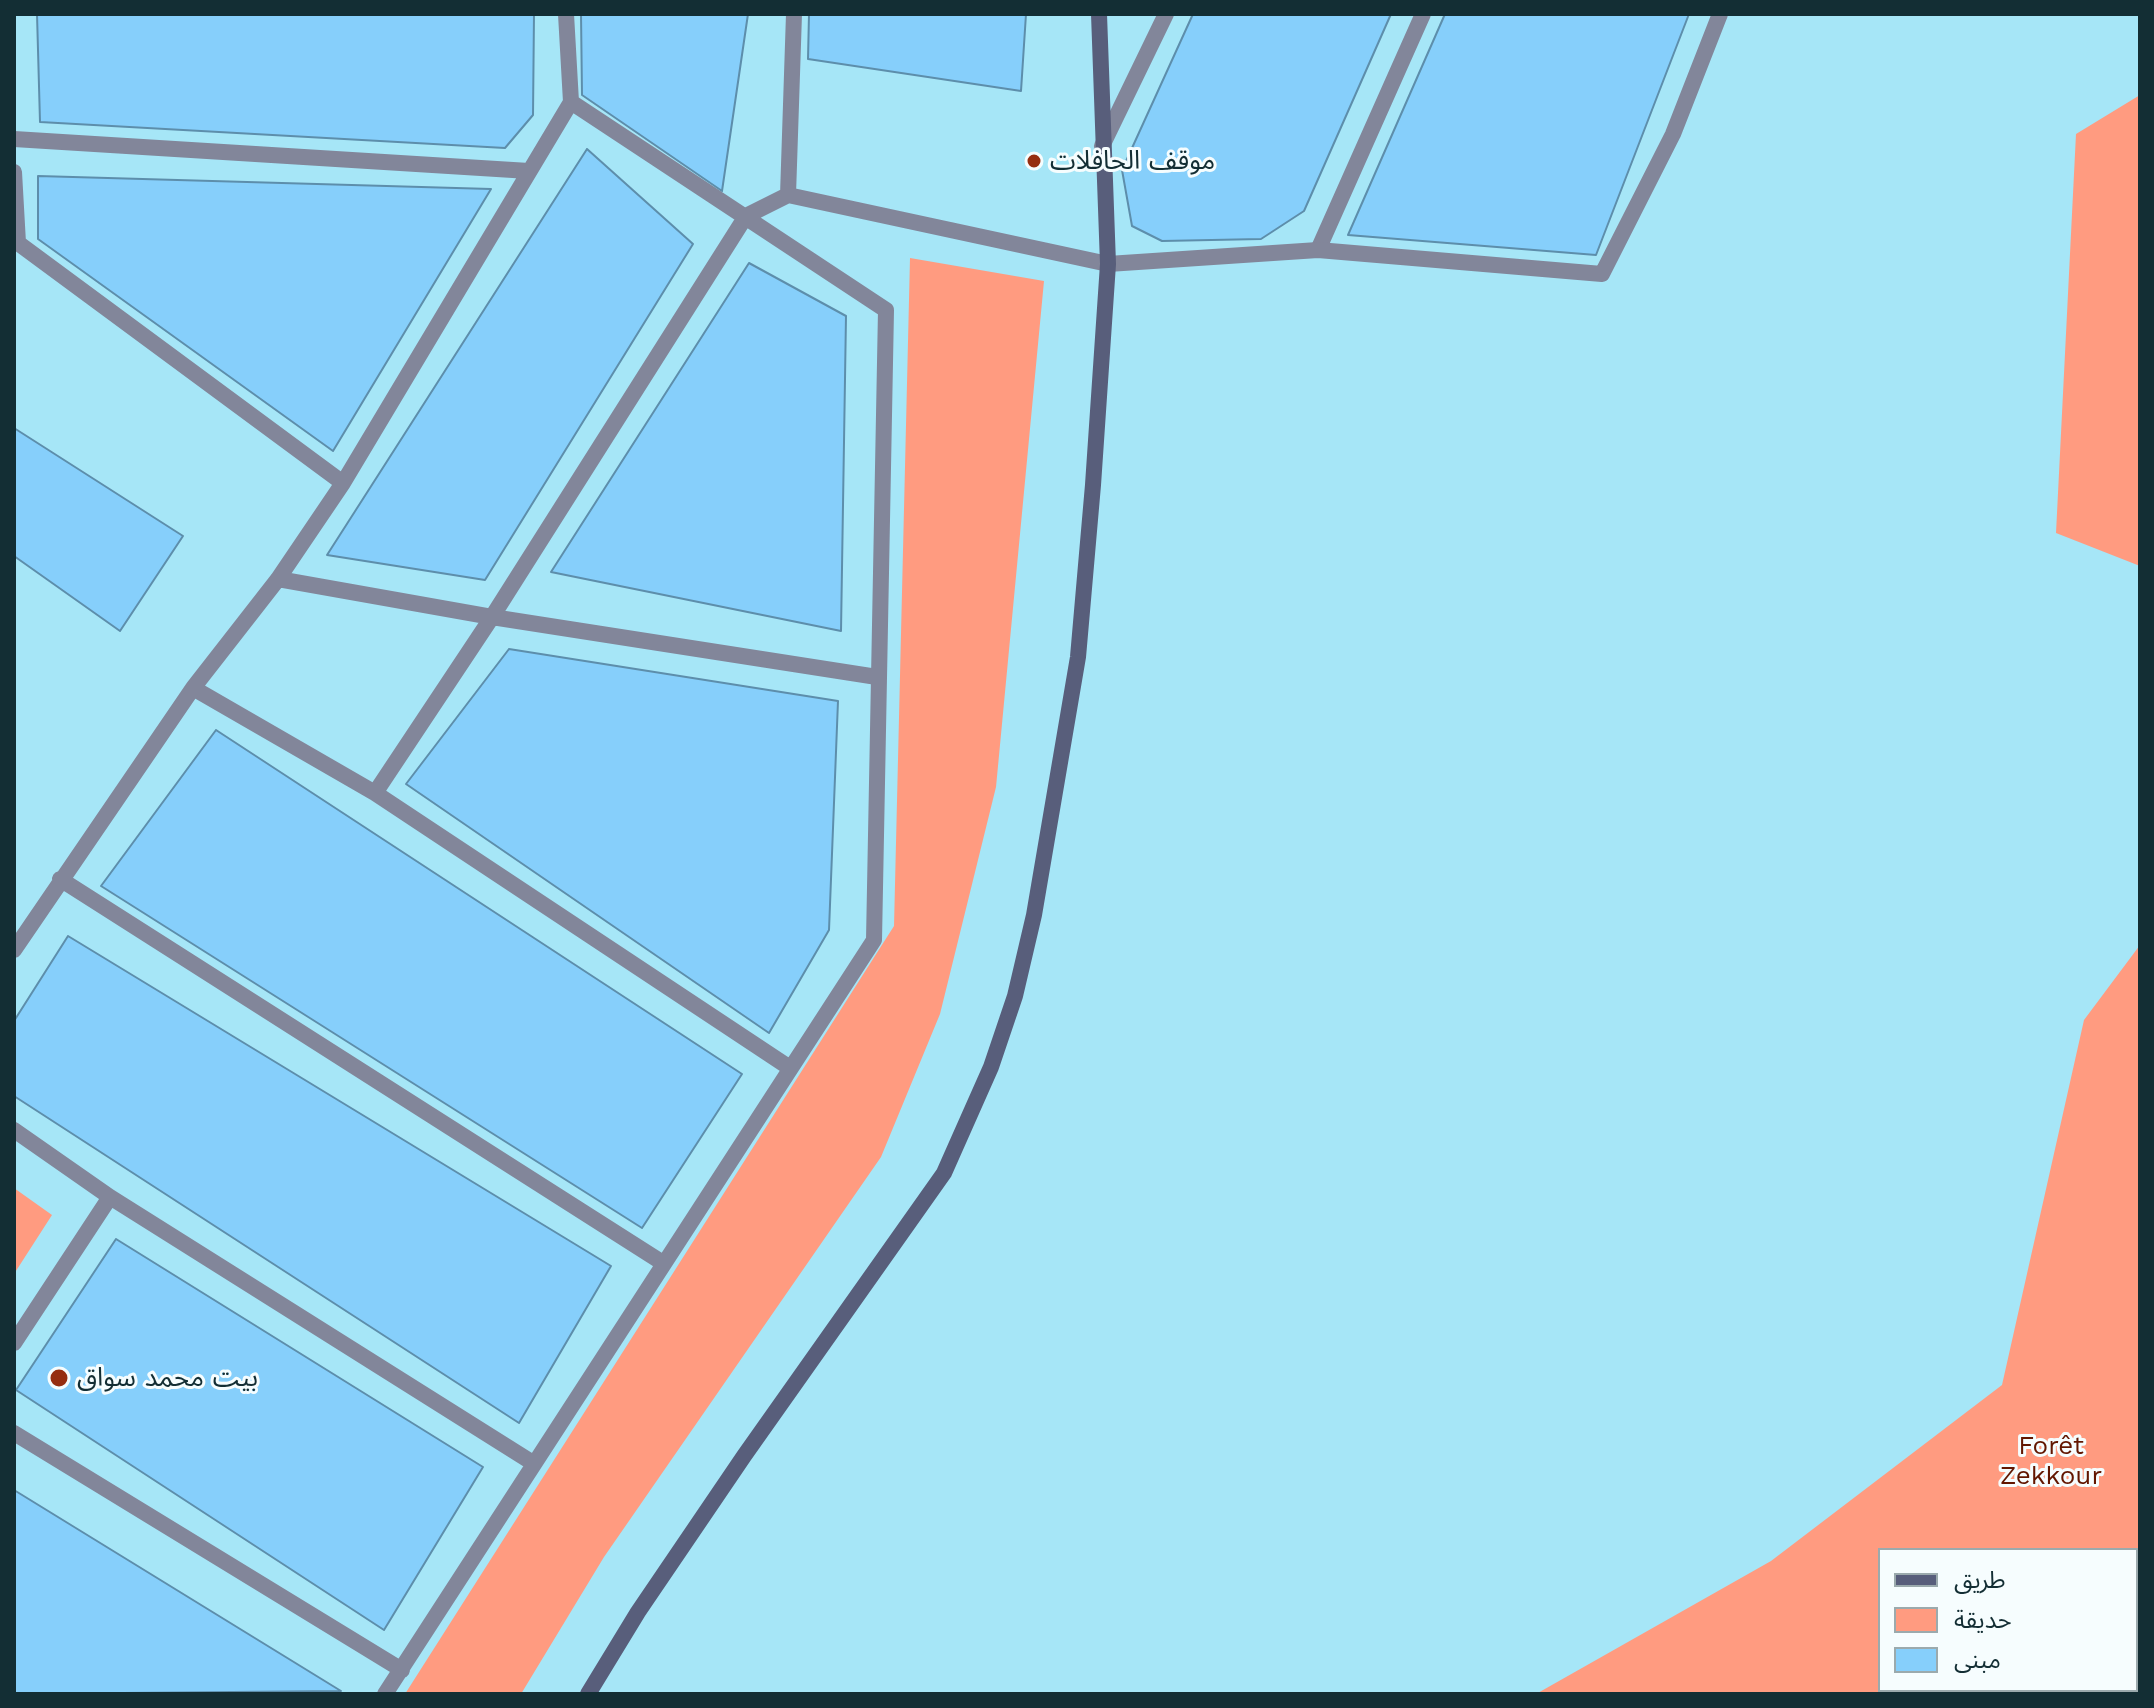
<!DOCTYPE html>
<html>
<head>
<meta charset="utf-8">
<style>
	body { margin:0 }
	#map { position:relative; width:2154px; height:1708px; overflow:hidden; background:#a6e6f7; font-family:"Work Sans","Noto Sans Arabic",sans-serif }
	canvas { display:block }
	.frame { position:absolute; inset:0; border:16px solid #132e34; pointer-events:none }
	.legend { position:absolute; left:1878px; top:1548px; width:260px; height:144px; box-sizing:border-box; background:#f6fdfe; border:2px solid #9baaad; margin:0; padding:10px 14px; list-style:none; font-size:24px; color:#132e34 }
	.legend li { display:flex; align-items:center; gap:16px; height:40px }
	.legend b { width:40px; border:2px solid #9baaad }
</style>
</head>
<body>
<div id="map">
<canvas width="2154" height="1708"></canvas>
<div class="frame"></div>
<ul class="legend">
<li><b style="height:10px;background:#585e7b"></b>طريق</li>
<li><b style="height:22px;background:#ff9b80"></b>حديقة</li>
<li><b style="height:22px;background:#86cffb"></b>مبنى</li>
</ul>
</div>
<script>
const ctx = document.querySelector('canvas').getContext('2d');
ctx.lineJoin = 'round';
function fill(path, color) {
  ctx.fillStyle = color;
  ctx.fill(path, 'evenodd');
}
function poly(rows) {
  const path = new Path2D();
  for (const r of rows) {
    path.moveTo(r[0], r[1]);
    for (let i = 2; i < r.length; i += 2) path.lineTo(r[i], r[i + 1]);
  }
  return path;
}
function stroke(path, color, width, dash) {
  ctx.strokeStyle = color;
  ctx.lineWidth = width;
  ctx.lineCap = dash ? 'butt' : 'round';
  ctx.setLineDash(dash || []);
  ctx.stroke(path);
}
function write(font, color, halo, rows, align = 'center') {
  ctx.font = font + ' "Work Sans","Noto Sans Arabic",sans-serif';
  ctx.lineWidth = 6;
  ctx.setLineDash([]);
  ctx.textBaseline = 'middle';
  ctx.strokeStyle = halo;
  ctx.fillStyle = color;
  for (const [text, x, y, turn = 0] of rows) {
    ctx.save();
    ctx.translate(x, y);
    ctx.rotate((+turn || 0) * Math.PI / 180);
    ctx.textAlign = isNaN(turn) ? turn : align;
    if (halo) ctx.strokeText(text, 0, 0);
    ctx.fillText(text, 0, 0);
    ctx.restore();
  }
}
const green = poly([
	[2140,95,2140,566,2056,533,2076,134],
	[910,258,1044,281,996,787,940,1014,881,1157,604,1557,521,1694,405,1694,894,926],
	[2140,945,2140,1694,1536,1694,1771,1561,2002,1385,2084,1020],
	[1880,1550,2136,1550,2136,1690,1880,1690],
	[14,1188,52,1215,14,1274]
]);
const building = poly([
	[37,14,534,14,533,115,505,148,40,122,37,14],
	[581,14,748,14,722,191,582,95,581,14],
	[809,14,1026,14,1021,91,808,59,809,14],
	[1193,14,1391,14,1304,211,1261,239,1162,241,1132,226,1122,170,1193,14],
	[1445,14,1689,14,1596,255,1348,235,1445,14],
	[587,149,693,244,485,580,327,555,587,149],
	[38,176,491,189,333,451,38,239,38,176],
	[749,263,846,316,841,631,551,572,749,263],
	[14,428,183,536,120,631,14,556,14,428],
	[509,649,838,701,829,930,769,1033,406,784,509,649],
	[216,730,742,1074,642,1228,101,886,216,730],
	[68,936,611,1266,519,1423,14,1096,14,1021,68,936],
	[116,1239,483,1467,384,1630,16,1390,116,1239],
	[14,1490,341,1691,14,1694,14,1490]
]);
const minor = poly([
	[14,139,529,171],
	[1102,146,1166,14],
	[14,172,18,243,343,483],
	[788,195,794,14],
	[1318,250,1423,14],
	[278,579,492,617,877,677],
	[193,688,375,793,790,1068],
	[375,793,492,617,746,216,788,195,1108,264],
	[60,879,663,1263],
	[14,950,193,688,278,579,343,483,571,102,566,14],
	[14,1130,110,1197,533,1463],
	[14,1343,110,1197],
	[14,1433,402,1670],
	[385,1694,874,940,886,310,571,102]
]);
const tertiary = poly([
	[1108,264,1318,250,1602,274,1673,134,1720,14]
]);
const secondary = poly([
	[588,1694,638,1612,744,1456,944,1173,991,1067,1015,996,1034,915,1078,657,1093,485,1108,264,1099,14]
]);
const markers = [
	[1034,161,8,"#962e10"],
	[59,1378,10,"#962e10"]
];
const poiNames = [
	["موقف الحافلات",1050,161],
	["بيت محمد سواق",77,1378]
];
const parkNames = [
	["Forêt",2051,1446],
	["Zekkour",2051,1476]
];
fill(green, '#ff9b80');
fill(building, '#86cffb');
stroke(building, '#5d8eab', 2);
stroke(minor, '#82869a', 16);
stroke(tertiary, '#82869a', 16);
stroke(secondary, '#585e7b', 16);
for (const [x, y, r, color] of markers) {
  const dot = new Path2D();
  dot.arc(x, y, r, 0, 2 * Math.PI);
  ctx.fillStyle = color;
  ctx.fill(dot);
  stroke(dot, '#f6fdfe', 3);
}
write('26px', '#132e34', '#f6fdfe', poiNames, 'left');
write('26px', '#621600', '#f6fdfe', parkNames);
</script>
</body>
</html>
